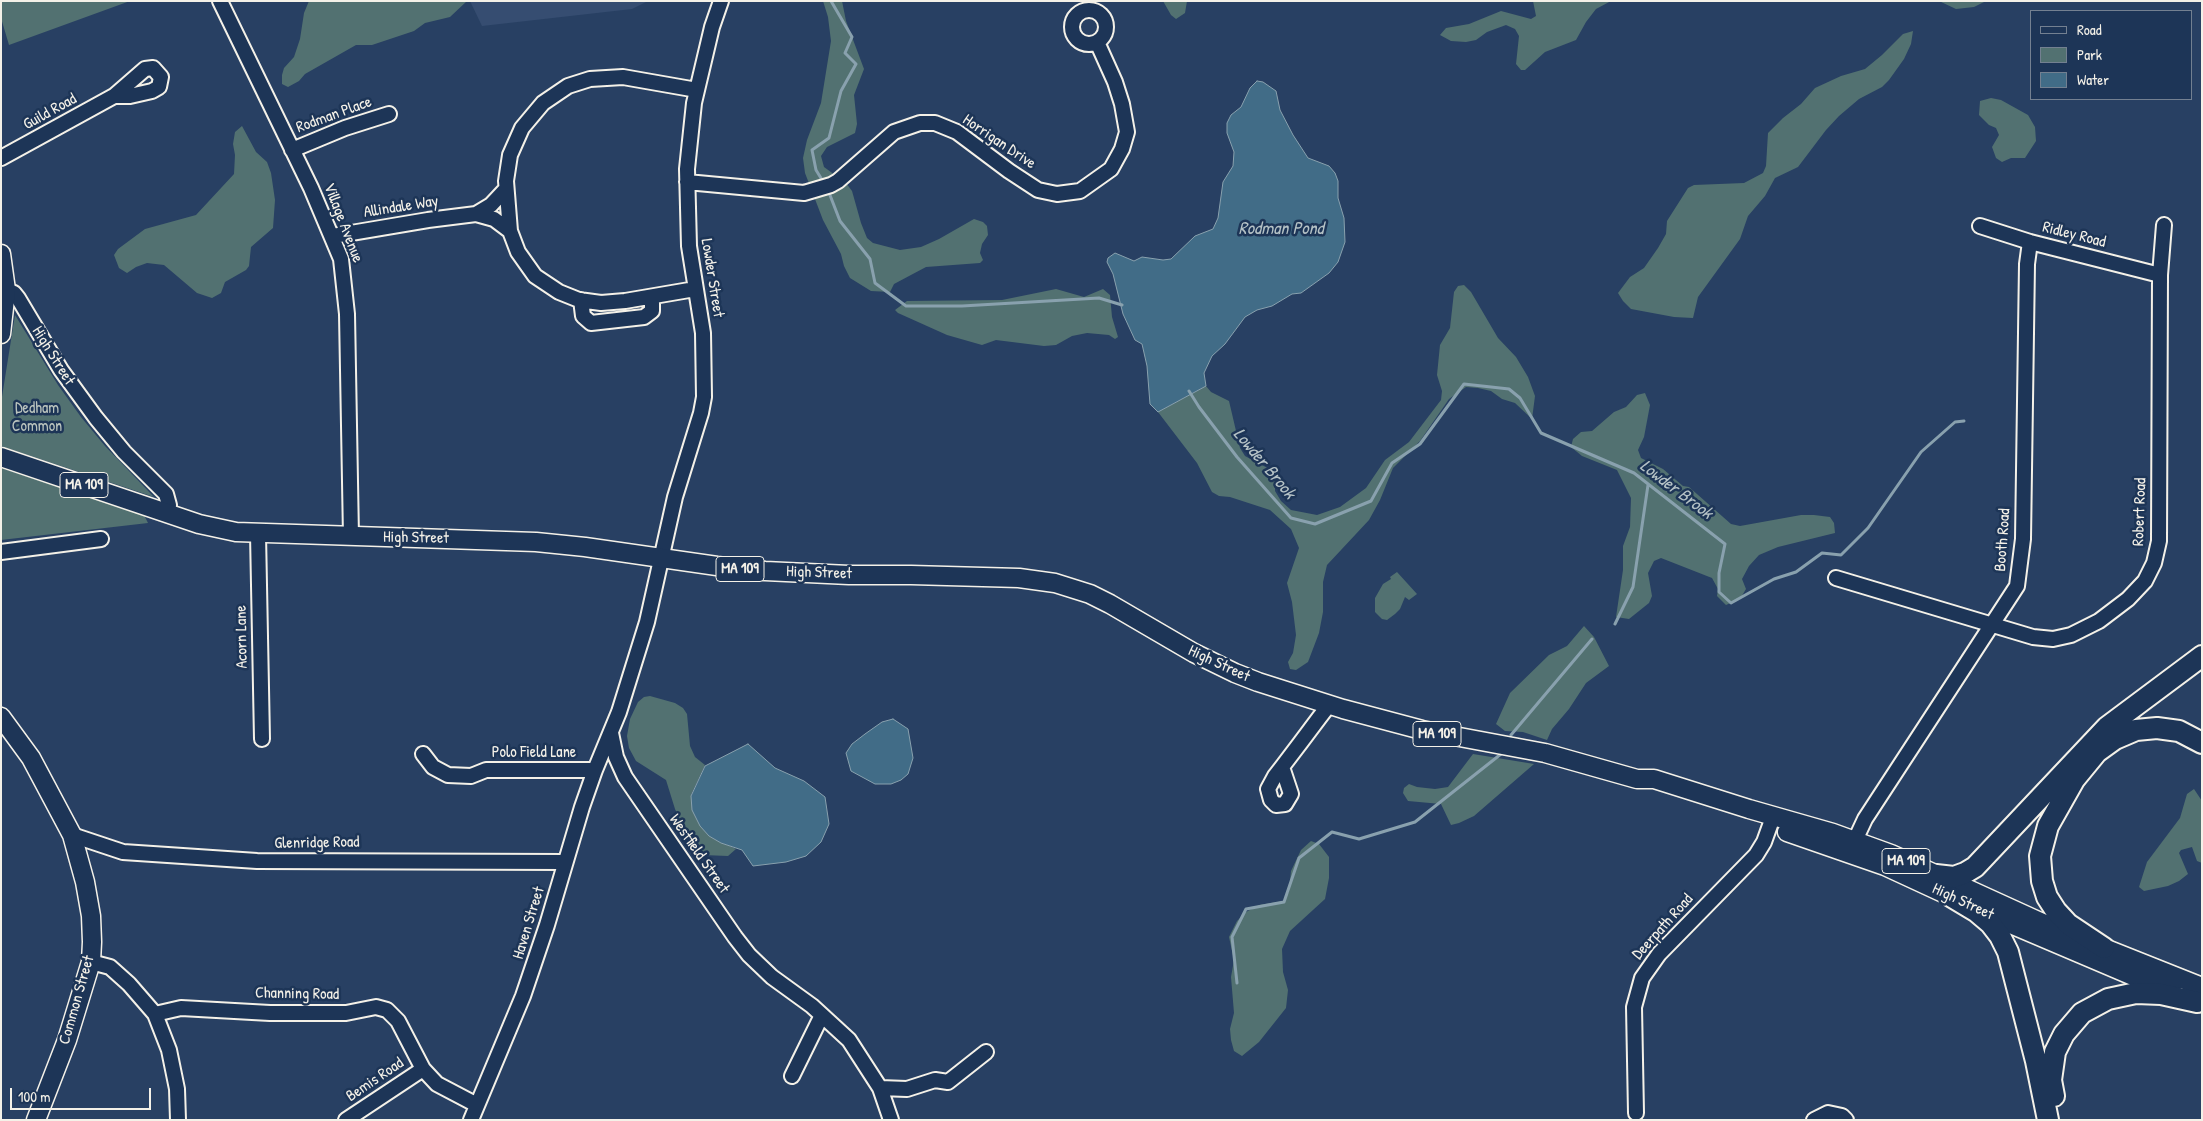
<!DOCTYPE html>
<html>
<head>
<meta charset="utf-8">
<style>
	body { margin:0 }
	#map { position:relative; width:2203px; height:1121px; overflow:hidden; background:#284063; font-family:"Patrick Hand",sans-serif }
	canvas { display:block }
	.frame { position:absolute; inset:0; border:2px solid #f4f1e8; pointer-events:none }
	.legend { position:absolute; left:2030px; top:10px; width:162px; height:90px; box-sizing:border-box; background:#1d3557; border:1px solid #738091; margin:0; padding:6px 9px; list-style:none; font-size:15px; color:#f4f1e8 }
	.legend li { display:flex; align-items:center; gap:10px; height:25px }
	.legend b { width:25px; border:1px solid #738091 }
	.scale { position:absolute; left:10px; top:1088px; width:141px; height:22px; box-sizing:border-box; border:2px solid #f4f1e8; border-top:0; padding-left:6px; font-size:15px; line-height:18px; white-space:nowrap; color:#f4f1e8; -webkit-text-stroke:4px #1d3557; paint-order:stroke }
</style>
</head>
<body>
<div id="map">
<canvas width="2203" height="1121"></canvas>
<div class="frame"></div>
<ul class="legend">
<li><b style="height:6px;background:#1d3557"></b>Road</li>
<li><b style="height:14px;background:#527171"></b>Park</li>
<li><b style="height:14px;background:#416c87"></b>Water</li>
</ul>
<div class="scale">100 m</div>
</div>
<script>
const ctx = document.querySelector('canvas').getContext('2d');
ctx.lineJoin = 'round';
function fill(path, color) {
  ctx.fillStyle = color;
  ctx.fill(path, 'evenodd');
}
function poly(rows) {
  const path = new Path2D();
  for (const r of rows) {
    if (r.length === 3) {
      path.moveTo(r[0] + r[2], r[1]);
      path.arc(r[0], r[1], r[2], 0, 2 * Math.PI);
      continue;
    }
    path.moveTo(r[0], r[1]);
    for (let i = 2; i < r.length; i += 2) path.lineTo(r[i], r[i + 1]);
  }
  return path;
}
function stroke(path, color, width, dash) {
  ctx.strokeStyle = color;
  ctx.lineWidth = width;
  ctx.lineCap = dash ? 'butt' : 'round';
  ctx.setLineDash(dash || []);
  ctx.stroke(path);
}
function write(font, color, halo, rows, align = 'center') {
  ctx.font = font + ' "Patrick Hand",sans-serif';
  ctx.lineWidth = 5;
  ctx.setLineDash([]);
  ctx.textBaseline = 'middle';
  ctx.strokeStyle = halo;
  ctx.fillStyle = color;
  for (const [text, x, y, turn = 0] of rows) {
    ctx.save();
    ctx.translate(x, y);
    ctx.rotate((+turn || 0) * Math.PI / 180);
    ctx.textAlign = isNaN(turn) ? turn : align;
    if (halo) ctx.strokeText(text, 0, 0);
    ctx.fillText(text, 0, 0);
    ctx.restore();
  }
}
const built = poly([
	[470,1,648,1,632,9,482,26]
]);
const green = poly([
	[1,1,130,1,9,45,1,18],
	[309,1,467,1,450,17,425,23,414,31,372,45,356,45,305,74,299,81,288,87,282,84,282,75,284,68,294,57,300,39,304,13],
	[823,1,842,1,846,21,864,69,854,95,857,124,855,133,827,147,821,156,824,167,846,183,852,191,861,223,867,238,873,243,900,250,921,247,939,239,974,219,983,222,987,226,988,235,982,244,980,253,983,260,980,263,926,267,894,284,890,292,871,291,850,278,844,266,841,254,823,220,805,173,803,158,807,140,821,103,831,41,828,17],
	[1163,1,1187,1,1185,13,1176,19,1171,15],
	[1533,1,1611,1,1596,9,1586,22,1576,40,1545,52,1525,70,1521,70,1516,64,1519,36,1515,29,1506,25,1487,32,1476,40,1466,42,1451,41,1440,35,1446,28,1469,24,1501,11,1531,19,1536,16],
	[1939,1,1986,1,1974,7,1956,9],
	[1913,31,1911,44,1904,59,1889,80,1882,87,1859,99,1839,116,1826,130,1798,167,1775,178,1765,196,1748,216,1740,239,1698,297,1693,318,1674,317,1631,309,1623,301,1618,293,1630,277,1644,268,1658,248,1666,234,1667,221,1688,188,1694,185,1744,183,1763,173,1766,166,1768,133,1783,118,1801,104,1815,88,1841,76,1865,69,1882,55,1903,34],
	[1991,98,2001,100,2028,115,2035,127,2036,141,2025,158,2011,158,2002,162,1996,158,1992,147,1999,135,1996,128,1989,125,1979,115,1980,101],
	[242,126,256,152,267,162,271,173,275,200,273,228,251,247,249,266,246,270,225,282,221,293,212,298,197,293,164,265,147,263,136,267,127,273,119,268,114,255,118,249,145,229,196,215,234,174,235,155,233,144,235,132],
	[1464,285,1471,292,1498,338,1516,357,1528,377,1535,396,1532,419,1515,403,1502,399,1491,391,1478,388,1466,387,1449,399,1420,441,1393,468,1380,500,1369,520,1327,565,1323,582,1323,612,1319,633,1308,662,1296,670,1290,669,1288,662,1293,653,1296,635,1292,602,1287,583,1299,548,1291,529,1270,510,1230,497,1219,496,1212,492,1197,463,1158,412,1206,386,1211,392,1229,401,1240,448,1245,456,1275,472,1275,491,1281,501,1291,510,1317,515,1340,507,1366,488,1385,460,1409,442,1441,400,1442,391,1437,375,1440,345,1450,328,1454,292,1458,286],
	[1056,289,1084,297,1103,289,1110,295,1112,317,1118,337,1115,339,1109,335,1087,333,1072,336,1056,345,1044,346,996,340,982,345,947,335,898,313,895,310,907,301,1002,300],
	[15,315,58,385,81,417,105,446,154,497,1,446,1,403],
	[1645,393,1650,405,1644,437,1638,450,1641,458,1663,469,1683,486,1689,487,1731,524,1740,526,1801,515,1814,515,1830,517,1834,523,1835,533,1778,547,1759,555,1749,566,1742,579,1746,589,1740,599,1726,605,1717,596,1718,589,1712,578,1661,558,1654,561,1648,573,1652,596,1649,603,1629,619,1616,617,1623,570,1623,546,1630,527,1631,498,1617,470,1582,456,1571,447,1573,439,1581,432,1592,431,1614,412,1626,407,1637,395],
	[1,468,144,515,148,523,1,540],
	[1397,572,1417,594,1409,600,1405,597,1400,609,1395,614,1387,620,1382,619,1375,612,1375,598,1383,584,1391,579,1390,577],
	[1584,626,1594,637,1609,666,1586,683,1569,709,1552,729,1547,740,1523,732,1505,731,1496,724,1510,693,1549,655,1567,646],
	[650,696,675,703,683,708,687,714,690,746,695,757,705,765,691,795,709,836,736,849,728,856,703,855,694,852,675,809,666,780,636,761,629,748,627,736,630,719,638,702,644,697],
	[1473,754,1534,764,1474,816,1459,823,1451,825,1441,804,1408,801,1403,793,1404,788,1409,784,1417,787,1435,789,1448,787],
	[2194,789,2202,801,2202,863,2197,861,2192,847,2181,850,2179,853,2188,874,2179,881,2168,886,2144,891,2139,887,2147,862,2180,818,2187,794],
	[1311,841,1319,844,1329,857,1329,878,1325,899,1290,931,1282,949,1283,972,1288,990,1286,1008,1259,1042,1242,1056,1234,1051,1231,1040,1230,1029,1234,1013,1231,977,1234,960,1229,937,1237,921,1246,912,1259,905,1283,901,1289,892,1291,871,1301,850]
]);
const water = poly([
	[1257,81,1263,82,1276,91,1280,110,1293,135,1308,158,1329,166,1335,173,1338,181,1338,198,1344,218,1345,242,1338,262,1329,273,1301,293,1292,294,1272,306,1257,310,1245,317,1225,344,1212,356,1204,373,1206,386,1158,412,1150,404,1147,366,1142,344,1135,340,1123,314,1113,274,1107,262,1108,258,1115,253,1134,261,1142,257,1163,260,1171,259,1195,236,1213,229,1218,218,1223,182,1233,166,1234,152,1227,133,1227,123,1231,115,1241,107,1250,88,1257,81],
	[893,719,908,729,913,758,908,774,901,780,891,784,875,784,851,771,846,753,852,744,865,734,882,722,893,719],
	[748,744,775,768,804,781,825,797,829,824,821,842,806,856,786,862,753,866,742,850,721,843,709,836,700,826,692,810,691,796,705,766,748,744]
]);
const stream = poly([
	[824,183,816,170,812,150,829,138,841,91,856,64,845,53,852,37,831,1],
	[828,190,840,221,870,259,875,283,906,306,962,306,1099,298,1122,305],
	[1189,391,1199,407,1237,457,1291,518,1315,524,1371,501,1392,463,1420,444,1464,384,1509,389,1520,398,1541,433,1634,473,1725,544,1719,573,1719,592,1731,603,1774,579,1796,572,1822,553,1841,555,1868,528,1921,452,1955,422,1964,421],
	[1615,624,1633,587,1648,485],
	[1511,735,1592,639],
	[1237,983,1232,937,1246,909,1284,902,1299,858,1332,832,1359,839,1415,822,1501,754]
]);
const minor = poly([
	[220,1,311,188,341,259,347,314,351,537],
	[1089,27,17],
	[292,150,345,128,389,114],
	[1,158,114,96,145,69,153,68,161,77,159,87,152,91,130,96,114,96],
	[687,182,804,193,831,185,838,181,894,132,920,123,935,123,957,132,1009,171,1038,190,1057,194,1080,191,1111,169,1122,149,1127,132,1122,104,1115,82,1097,42],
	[476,214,494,219,510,231],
	[1980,226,2030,242,2160,275],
	[333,236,428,220,476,214,491,205,506,189],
	[695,289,625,301,601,303,579,300,559,292,535,276,518,252,510,231,506,181,510,155,522,128,543,103,568,86,590,79,623,77,697,90],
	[6,290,14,293,18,298,61,370,96,418,124,452,166,494,169,505,168,513],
	[581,300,583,316,591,323,644,317,652,311,652,297],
	[258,534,262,739],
	[1,552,101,539],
	[1836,578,2033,637,2053,639,2071,635,2099,621,2128,599,2145,581,2154,563,2159,541,2160,275,2164,225],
	[611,733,616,757,625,777,735,937,749,955,772,977,812,1006,849,1040,880,1088,891,1120],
	[423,754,433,767,448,775,471,776,486,770,595,770],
	[1282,767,1291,794,1285,804,1276,805,1271,800,1268,789,1275,776,1282,767,1301,742,1319,718,1329,705],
	[72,835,123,852,257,861,565,862],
	[1851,849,1865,819,2017,586,2023,539,2027,264,2030,242],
	[91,962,110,967,129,984,155,1014,181,1008,270,1013,346,1013,376,1007,387,1010,398,1021,423,1069,437,1084,477,1105],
	[155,1014,169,1050,177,1089,178,1120],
	[792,1076,822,1015],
	[880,1088,907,1089,935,1080,948,1082,986,1052],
	[1636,1113,1634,1007,1642,978,1659,954,1756,855,1764,842,1773,817],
	[346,1120,423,1069],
	[471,1120,523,996,547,925,582,807,595,770,619,712,647,622,675,497,701,413,704,397,703,333,689,246,687,169,694,103,712,27,721,1],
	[1814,1120,1828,1113,1842,1116,1846,1120]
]);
const major = poly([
	[1,254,6,290,1,334],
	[1,457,199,524,236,532,536,542,585,547,717,566,765,571,849,575,911,575,1019,578,1055,583,1090,594,1110,604,1194,653,1235,673,1258,682,1343,709,1422,730,1545,753,1637,779,1654,779,1749,809,1833,833,1891,854,2049,926,2202,987],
	[1,717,31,758,72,835,85,882,91,916,92,942,91,962,67,1040,36,1120],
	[1787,832,1885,866,2006,922,2173,993]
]);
const highway = poly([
	[1936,875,1954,877,1965,873,1975,867,2107,727,2202,656],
	[1952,897,1977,912,1990,923,2000,936,2008,952,2036,1061,2048,1120],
	[2104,948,2068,924,2056,911,2047,897,2042,881,2040,856,2048,826,2074,780,2097,752,2115,739,2136,730,2157,728,2179,731,2202,743],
	[2054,1096,2051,1080,2055,1052,2064,1034,2082,1013,2108,999,2136,993,2161,994,2197,1002]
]);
const shields = [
	[84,485,48],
	[740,569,48],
	[1437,734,48],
	[1906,861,48]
];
const shieldNames = [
	["MA 109",84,485],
	["MA 109",740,569],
	["MA 109",1437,734],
	["MA 109",1906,861]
];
const streetNames = [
	["Guild Road",50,112,-29],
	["Rodman Place",334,115,-20],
	["Horrigan Drive",999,142,34],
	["Allindale Way",401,207,-9],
	["Village Avenue",343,223,69],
	["Ridley Road",2074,235,14],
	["Lowder Street",712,278,81],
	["High Street",53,356,58],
	["Robert Road",2140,512,-88],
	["High Street",416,538,1],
	["Booth Road",2003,540,-86],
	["High Street",819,573,2],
	["Acorn Lane",242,637,-91],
	["High Street",1219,664,25],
	["Polo Field Lane",534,753],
	["Glenridge Road",317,843,-1],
	["Westfield Street",699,854,55],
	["High Street",1963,902,25],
	["Haven Street",529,923,-73],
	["Deerpath Road",1663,927,-48],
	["Channing Road",297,994,1],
	["Common Street",77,1000,-74],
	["Bemis Road",375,1080,-34]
];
const parkNames = [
	["Dedham",37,409],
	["Common",37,427]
];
const waterNames = [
	["Rodman Pond",1281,229],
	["Lowder Brook",1264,464,50],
	["Lowder Brook",1676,490,37]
];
fill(built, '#364d71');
fill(green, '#527171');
fill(water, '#416c87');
stroke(water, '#89a1ae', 1);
stroke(stream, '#89a1ae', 3);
stroke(minor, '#f4f1e8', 18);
stroke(major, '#f4f1e8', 21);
stroke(highway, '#f4f1e8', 24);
stroke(minor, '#1d3557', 14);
stroke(major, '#1d3557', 18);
stroke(highway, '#1d3557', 20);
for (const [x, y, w] of shields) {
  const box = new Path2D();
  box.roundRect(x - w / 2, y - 12.5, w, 25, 4);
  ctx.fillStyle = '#1d3557';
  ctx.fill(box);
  stroke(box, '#f4f1e8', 1);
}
write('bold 15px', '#f4f1e8', null, shieldNames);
write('16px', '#f4f1e8', '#1d3557', streetNames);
write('16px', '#bbc4be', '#1d3557', parkNames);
write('italic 18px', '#b5c2c6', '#1d3557', waterNames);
</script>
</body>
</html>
